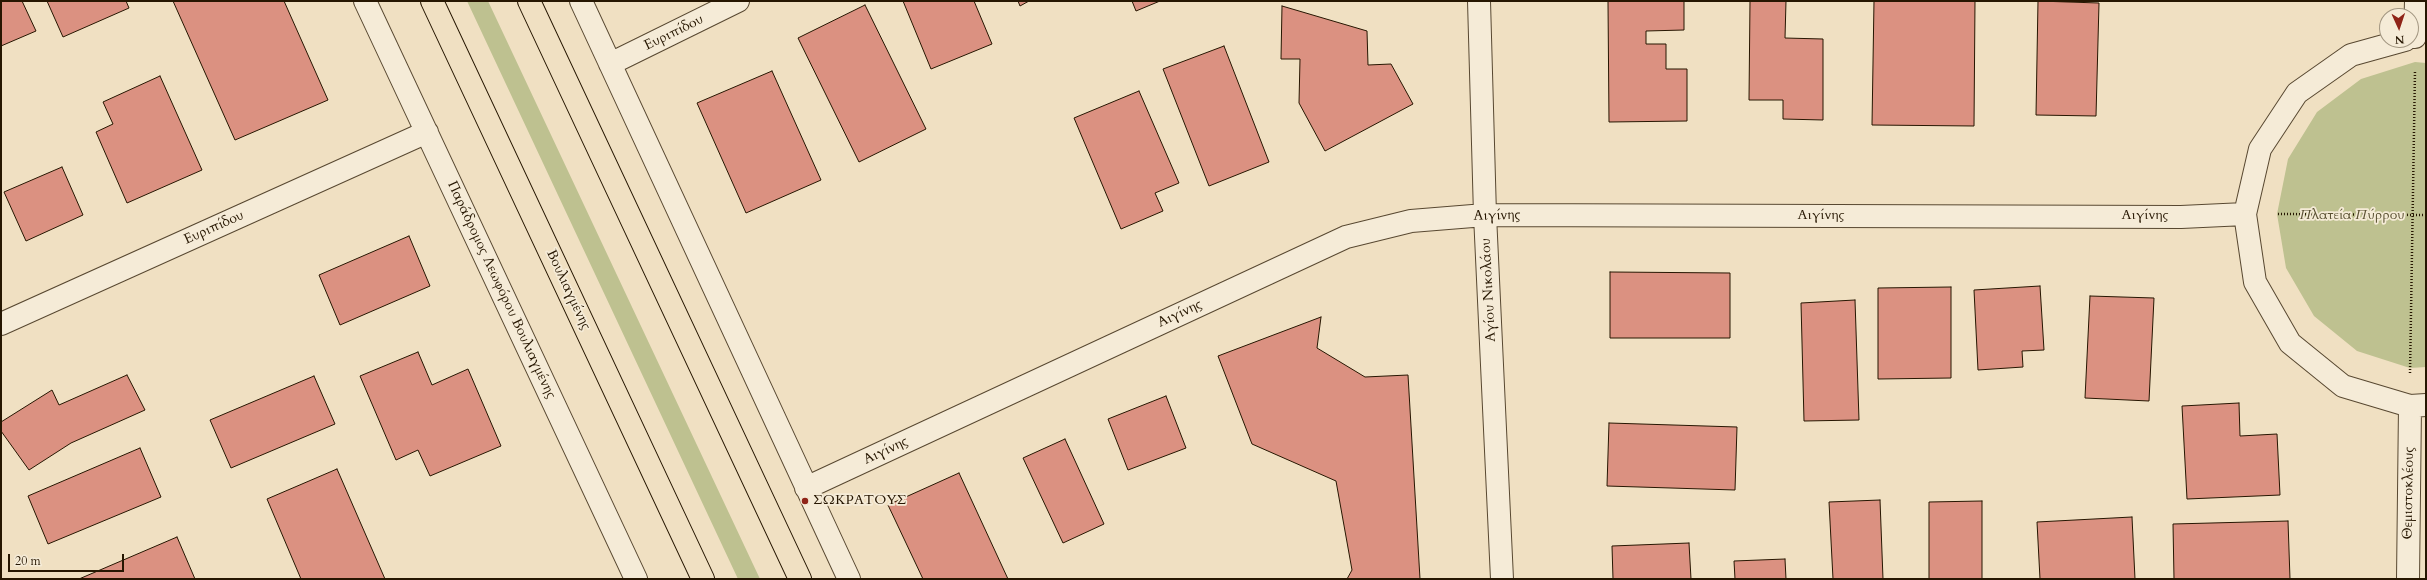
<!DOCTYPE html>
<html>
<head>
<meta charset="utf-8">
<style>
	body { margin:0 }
	#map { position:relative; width:2427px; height:580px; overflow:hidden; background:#f0e0c2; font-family:Cardo,serif }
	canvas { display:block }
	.frame { position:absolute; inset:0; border:2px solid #261601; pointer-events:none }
	.north { position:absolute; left:2379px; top:8px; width:40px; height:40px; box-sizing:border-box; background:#f5ebd7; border:1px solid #a29681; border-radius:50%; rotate:177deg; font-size:11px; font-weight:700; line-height:16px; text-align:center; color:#261601 }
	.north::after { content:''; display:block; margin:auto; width:14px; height:18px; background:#8f2418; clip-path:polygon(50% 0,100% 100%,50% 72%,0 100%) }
	.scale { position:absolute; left:8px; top:554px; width:116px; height:18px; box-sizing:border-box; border:2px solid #261601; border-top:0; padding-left:5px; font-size:12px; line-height:14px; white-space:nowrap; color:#261601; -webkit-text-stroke:3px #f5ebd7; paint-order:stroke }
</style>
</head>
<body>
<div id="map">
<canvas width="2427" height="580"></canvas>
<div class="frame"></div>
<div class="north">N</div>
<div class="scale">20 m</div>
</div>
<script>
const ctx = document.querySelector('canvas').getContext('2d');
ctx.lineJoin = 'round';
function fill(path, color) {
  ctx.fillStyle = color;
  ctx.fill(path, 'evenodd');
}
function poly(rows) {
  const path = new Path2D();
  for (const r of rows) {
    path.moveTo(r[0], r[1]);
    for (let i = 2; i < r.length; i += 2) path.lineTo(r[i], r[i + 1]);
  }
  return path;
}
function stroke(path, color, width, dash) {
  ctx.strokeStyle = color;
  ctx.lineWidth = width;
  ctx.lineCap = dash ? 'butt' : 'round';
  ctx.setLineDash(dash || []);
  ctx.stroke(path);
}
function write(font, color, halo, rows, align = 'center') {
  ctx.font = font + ' Cardo,serif';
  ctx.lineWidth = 3.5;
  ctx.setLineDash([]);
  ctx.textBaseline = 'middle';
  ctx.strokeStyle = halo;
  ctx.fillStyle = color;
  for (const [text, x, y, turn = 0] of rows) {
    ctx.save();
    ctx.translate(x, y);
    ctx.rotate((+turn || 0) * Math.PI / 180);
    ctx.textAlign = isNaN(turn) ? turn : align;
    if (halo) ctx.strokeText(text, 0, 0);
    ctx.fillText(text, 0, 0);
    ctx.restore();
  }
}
const green = poly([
	[467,1,488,1,760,579,738,579],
	[2415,62,2426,63,2426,367,2410,368,2357,351,2314,316,2286,268,2277,214,2288,159,2317,112,2361,79]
]);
const building = poly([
	[1,1,22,1,36,31,1,46,1,1],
	[47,1,126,1,129,8,63,37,47,1],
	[173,1,284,1,328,100,235,140,173,1],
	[903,1,974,1,992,44,931,69,903,1],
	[1018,1,1029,1,1020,6,1018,1],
	[1132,1,1160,1,1136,11,1132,1],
	[1608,1,1684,1,1684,30,1646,31,1646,44,1666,44,1666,69,1687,69,1687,121,1609,122,1608,1],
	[1750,1,1786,1,1785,38,1823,39,1823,120,1783,119,1783,100,1749,100,1750,1],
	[1874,1,1975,1,1974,126,1872,125,1874,1],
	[2038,1,2099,3,2096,116,2036,115,2038,1],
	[865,5,926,129,859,162,798,38,865,5],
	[1282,6,1367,31,1368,65,1391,64,1413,104,1325,151,1299,103,1300,59,1281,59,1282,6],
	[1224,46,1269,162,1209,186,1163,69,1224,46],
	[772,71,821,180,746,213,697,103,772,71],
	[160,76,202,170,127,203,96,132,113,124,103,102,160,76],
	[1139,91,1179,183,1155,193,1163,211,1121,229,1074,118,1139,91],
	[62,167,83,215,26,241,4,192,62,167],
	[409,236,430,286,340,325,319,275,409,236],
	[1610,272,1730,273,1730,338,1610,338,1610,272],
	[2040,286,2044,350,2022,351,2023,367,1978,370,1974,290,2040,286],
	[1951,287,1951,378,1878,379,1878,288,1951,287],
	[2090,296,2154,298,2149,401,2085,398,2090,296],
	[1855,300,1859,420,1804,421,1801,303,1855,300],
	[1321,317,1317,348,1365,377,1408,375,1420,579,1347,579,1352,570,1336,481,1252,444,1218,356,1321,317],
	[418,352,432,385,468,369,501,446,430,476,418,450,396,460,360,376,418,352],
	[127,375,145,410,71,443,29,470,1,431,1,422,52,390,59,405,127,375],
	[314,376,335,424,231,468,210,420,314,376],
	[1166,396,1186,448,1128,470,1108,419,1166,396],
	[2239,403,2240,436,2277,434,2280,495,2187,499,2182,406,2239,403],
	[1609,423,1737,427,1735,490,1607,486,1609,423],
	[1065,439,1104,524,1063,543,1023,458,1065,439],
	[140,448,161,497,48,544,28,496,140,448],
	[337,469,385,579,301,579,267,499,337,469],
	[959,473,1008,579,923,579,888,505,959,473],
	[1880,500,1883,579,1833,579,1829,502,1880,500],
	[1982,501,1982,579,1929,579,1929,502,1982,501],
	[2132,517,2135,579,2040,579,2037,522,2132,517],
	[2288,521,2290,579,2174,579,2173,524,2288,521],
	[177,537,195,579,79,579,177,537],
	[1689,543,1691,579,1613,579,1612,546,1689,543],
	[1785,559,1786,579,1735,579,1734,561,1785,559]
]);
const path = poly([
	[2278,214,2426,215],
	[2410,373,2415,70]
]);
const minor = poly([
	[365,1,636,579],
	[581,1,849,579],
	[1479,1,1485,215,1502,579],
	[2415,37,2416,1],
	[2405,40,2351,55,2297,93,2260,149,2245,214,2255,282,2290,343,2343,386,2410,406,2426,405],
	[610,64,738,1],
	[1,324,427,132],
	[806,488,1346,237,1411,221,1485,215,2181,217,2245,214],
	[2408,579,2410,406]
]);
const major = poly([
	[432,1,703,579],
	[529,1,800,579]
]);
const markers = [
	[805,501,4,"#8f2418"]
];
const streetNames = [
	["Ευριπίδου",674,33,-26],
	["Αιγίνης",1497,216,-1],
	["Αιγίνης",1821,216],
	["Αιγίνης",2145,216],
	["Ευριπίδου",214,228,-24],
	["Παράδρομος Λεωφόρου Βουλιαγμένης",501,290,65],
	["Βουλιαγμένης",568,290,65],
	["Αγίου Νικολάου",1489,290,-93],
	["Αιγίνης",1180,314,-25],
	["Αιγίνης",886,451,-25],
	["Θεμιστοκλέους",2409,493,-89]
];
const parkNames = [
	["Πλατεία Πύρρου",2352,216]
];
const poiNames = [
	["ΣΩΚΡΑΤΟΥΣ",813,501]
];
fill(green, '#bec190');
fill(building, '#db9181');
stroke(building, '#261601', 1);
stroke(minor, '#584831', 24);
stroke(major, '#261601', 24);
stroke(path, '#261601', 2.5, [1, 2]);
stroke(minor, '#f5ebd7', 22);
stroke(major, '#f0e0c2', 22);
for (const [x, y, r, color] of markers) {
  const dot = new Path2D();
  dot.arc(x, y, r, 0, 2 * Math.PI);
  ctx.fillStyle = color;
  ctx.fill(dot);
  stroke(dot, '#f5ebd7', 1.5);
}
write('14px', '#261601', '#f5ebd7', streetNames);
write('italic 14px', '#5b5233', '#f5ebd7', parkNames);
write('14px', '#261601', '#f5ebd7', poiNames, 'left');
</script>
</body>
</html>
